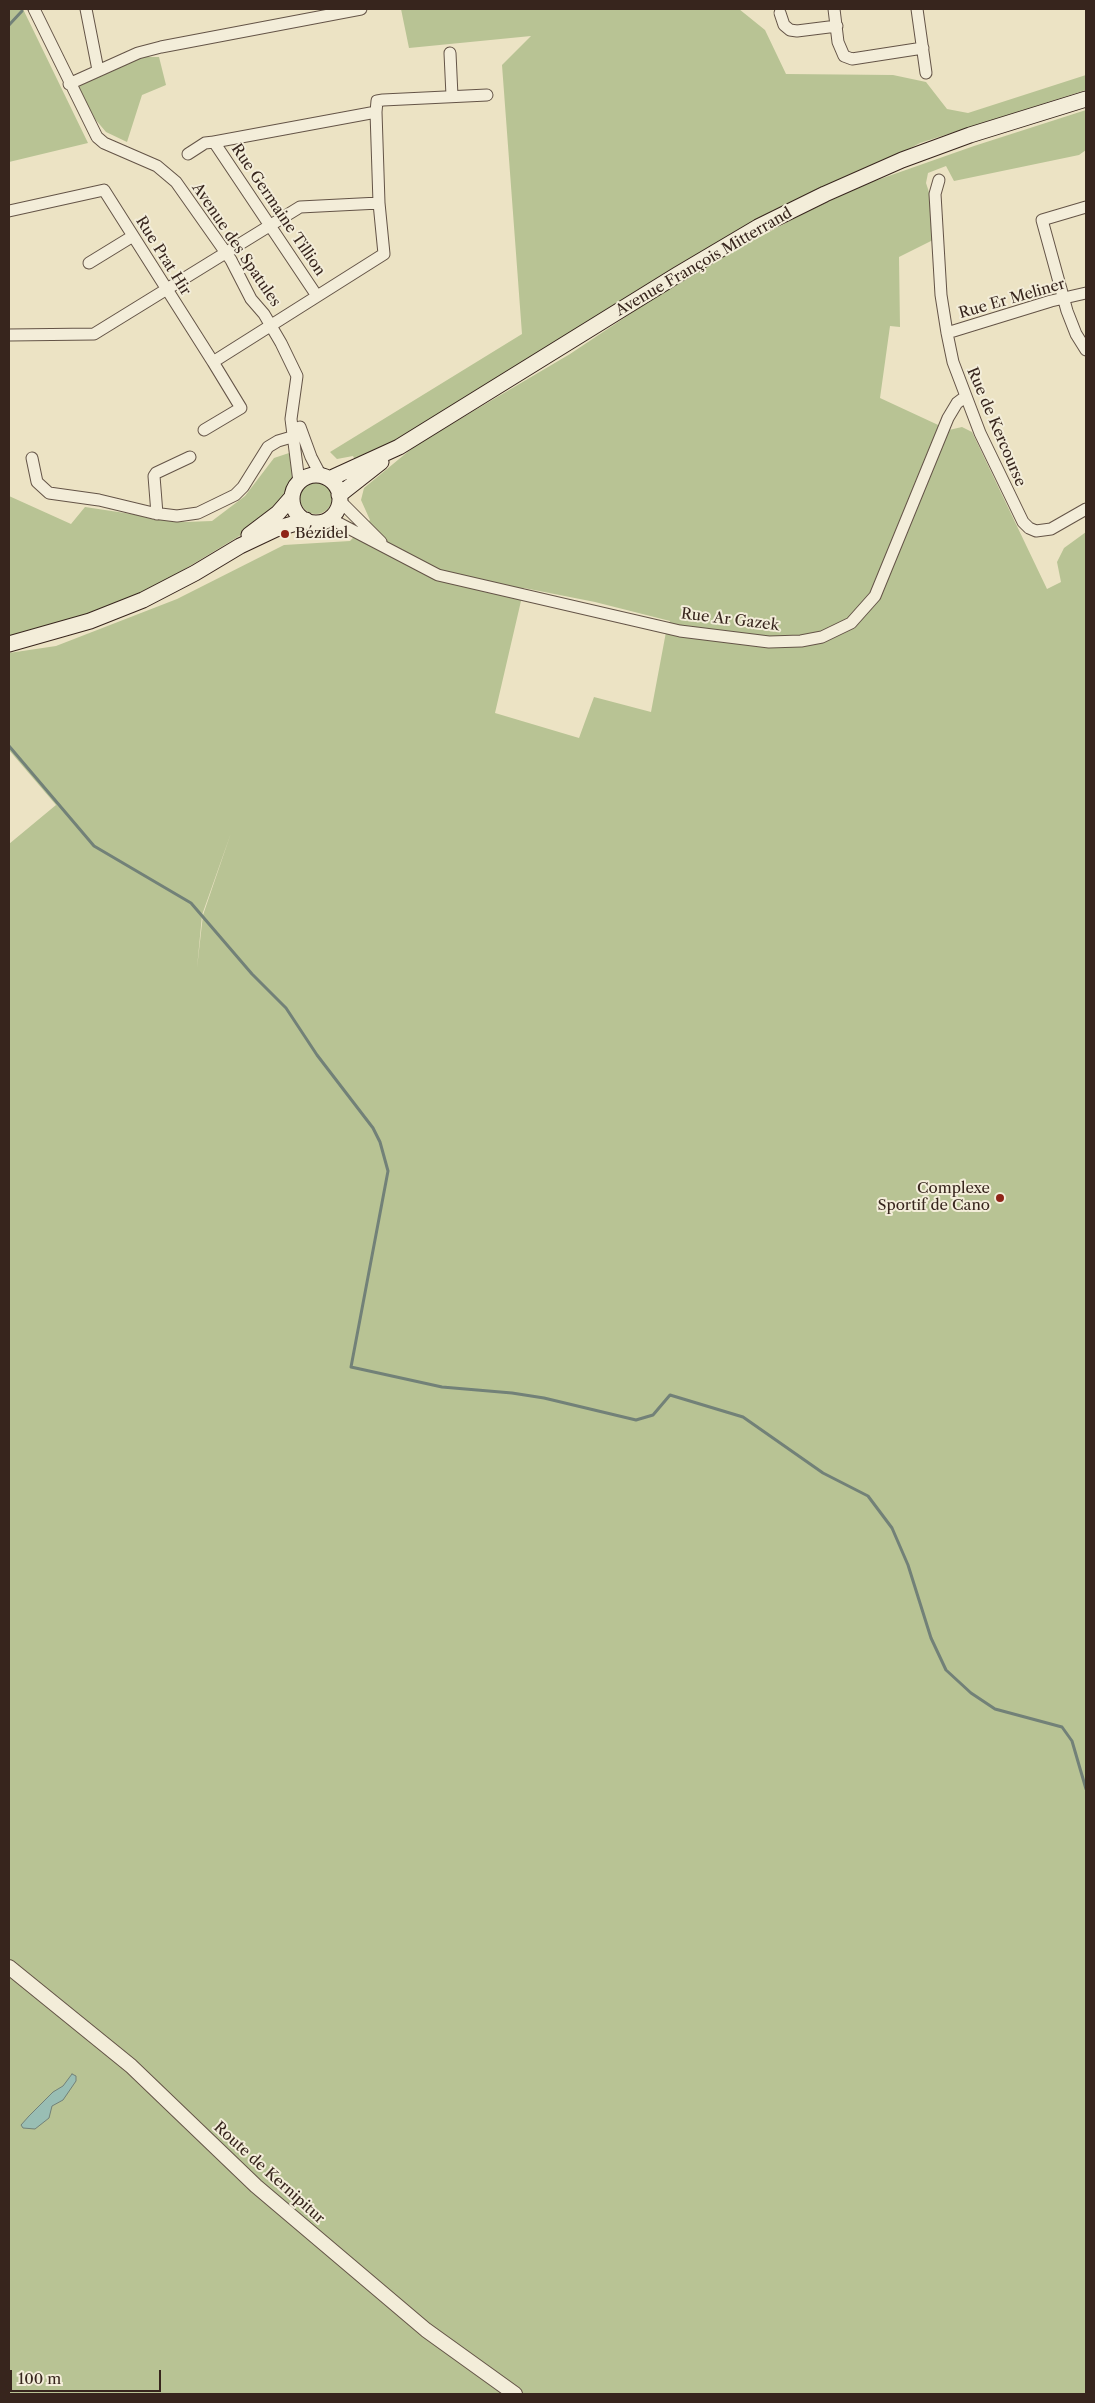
<!DOCTYPE html>
<html>
<head>
<meta charset="utf-8">
<style>
	body { margin:0 }
	#map { position:relative; width:1095px; height:2403px; overflow:hidden; background:#ece3c4; font-family:"Libre Caslon Text",serif }
	canvas { display:block }
	.frame { position:absolute; inset:0; border:10px solid #37251d; pointer-events:none }
	.scale { position:absolute; left:10px; top:2370px; width:151px; height:22px; box-sizing:border-box; border:2px solid #37251d; border-top:0; padding-left:6px; font-size:15px; line-height:18px; white-space:nowrap; color:#37251d; -webkit-text-stroke:4px #f3edd9; paint-order:stroke }
</style>
</head>
<body>
<div id="map">
<canvas width="1095" height="2403"></canvas>
<div class="frame"></div>
<div class="scale">100 m</div>
</div>
<script>
const ctx = document.querySelector('canvas').getContext('2d');
ctx.lineJoin = 'round';
function fill(path, color) {
  ctx.fillStyle = color;
  ctx.fill(path, 'evenodd');
}
function poly(rows) {
  const path = new Path2D();
  for (const r of rows) {
    if (r.length === 3) {
      path.moveTo(r[0] + r[2], r[1]);
      path.arc(r[0], r[1], r[2], 0, 2 * Math.PI);
      continue;
    }
    path.moveTo(r[0], r[1]);
    for (let i = 2; i < r.length; i += 2) path.lineTo(r[i], r[i + 1]);
  }
  return path;
}
function stroke(path, color, width, dash) {
  ctx.strokeStyle = color;
  ctx.lineWidth = width;
  ctx.lineCap = dash ? 'butt' : 'round';
  ctx.setLineDash(dash || []);
  ctx.stroke(path);
}
function write(font, color, halo, rows, align = 'center') {
  ctx.font = font + ' "Libre Caslon Text",serif';
  ctx.lineWidth = 4;
  ctx.setLineDash([]);
  ctx.textBaseline = 'middle';
  ctx.strokeStyle = halo;
  ctx.fillStyle = color;
  for (const [text, x, y, turn = 0] of rows) {
    ctx.save();
    ctx.translate(x, y);
    ctx.rotate((+turn || 0) * Math.PI / 180);
    ctx.textAlign = isNaN(turn) ? turn : align;
    if (halo) ctx.strokeText(text, 0, 0);
    ctx.fillText(text, 0, 0);
    ctx.restore();
  }
}
const green = poly([
	[9,9,23,9,88,143,9,162],
	[401,9,739,9,765,30,786,74,893,75,926,82,947,109,968,113,1086,75,1086,90,920,143,878,165,372,456,370,452,355,460,353,456,337,459,330,452,522,334,502,65,531,36,409,48],
	[140,57,159,57,166,85,142,95,127,142,106,132,95,119,78,89,80,85],
	[1086,110,1086,150,1079,155,954,181,946,166,928,173,926,183,943,235,899,257,900,327,890,326,880,398,949,430,962,427,972,432,1047,589,1061,582,1057,562,1064,548,1086,532,1086,2394,9,2394,9,844,56,805,9,750,9,653,56,646,177,599,284,545,350,541,370,520,361,500,364,488,416,445,570,354,684,278,806,212,866,184,974,146],
	[524,588,595,602,670,621,666,632,651,712,594,697,579,738,495,713],
	[231,833,203,915,197,968,202,915],
	[289,453,293,477,283,502,241,535,150,590,84,619,9,637,9,496,71,524,85,507,185,522,212,521,245,496,274,458],
	[316,498,16]
]);
const water = poly([
	[72,2074,76,2076,76,2081,63,2100,52,2106,49,2118,35,2129,23,2128,21,2125,29,2116,53,2092,63,2086,72,2074]
]);
const stream = poly([
	[9,25,22,11],
	[9,746,94,846,191,903,252,974,286,1008,317,1055,373,1128,380,1142,388,1171,351,1367,442,1387,512,1393,544,1398,636,1420,653,1415,670,1395,743,1417,823,1473,868,1496,892,1528,908,1565,931,1638,946,1670,971,1693,995,1709,1062,1727,1072,1741,1086,1789]
]);
const minor = poly([
	[34,9,97,137,104,143,157,166,176,182,231,260,251,299,264,314,281,343,297,376,291,419,299,482],
	[86,9,98,70],
	[834,9,838,42,844,56,852,59,923,48],
	[917,9,926,73],
	[780,13,784,25,790,30,797,31,837,26],
	[450,53,452,96],
	[69,84,138,53,161,47,361,9],
	[188,154,205,143,214,142],
	[939,180,935,194,941,295,947,333,953,362,980,433,1023,522,1029,528,1036,531,1051,529,1086,509],
	[1086,207,1042,220,1067,311,1076,334,1086,350],
	[9,211,104,190,213,362,384,254,379,203,376,112],
	[89,263,133,236],
	[317,296,214,142,376,112,377,101,383,100,487,95],
	[947,333,1051,301,1086,293],
	[9,335,94,334,300,207,379,203],
	[300,427,311,457,321,476],
	[204,430,241,408,213,362],
	[32,458,37,482,49,493,99,500,153,513,177,516,198,513,235,495,243,487,268,447,278,441,302,434],
	[339,500,381,542],
	[157,514,154,476,156,473,190,457],
	[329,518,438,575,680,631,769,642,801,641,822,637,851,623,875,596,948,418,957,403,965,397]
]);
const tertiary = poly([
	[9,1967,131,2066,256,2186,426,2330,515,2394]
]);
const secondary = poly([
	[316,499,24],
	[329,479,399,447,677,275,758,227,825,194,902,160,970,135,1086,99],
	[339,495,381,462],
	[249,535,278,513,292,497],
	[9,644,90,621,143,600,195,573,240,546,276,529,306,520]
]);
const markers = [
	[285,534,5,"#8f2418"],
	[1000,1198,5,"#8f2418"]
];
const streetNames = [
	["Rue Germaine Tillion",278,210,56],
	["Avenue des Spatules",236,245,56],
	["Rue Prat Hir",163,256,58],
	["Avenue François Mitterrand",704,262,-30],
	["Rue Er Meliner",1012,299,-16],
	["Rue de Kercourse",996,427,67],
	["Rue Ar Gazek",730,620,7],
	["Route de Kernipitur",269,2173,42]
];
const poiNames = [
	["Bézidel",295,534],
	["Complexe",990,1189,"right"],
	["Sportif de Cano",990,1206,"right"]
];
fill(green, '#b8c394');
fill(water, '#99beb4');
stroke(water, '#728178', 1);
stroke(stream, '#728178', 3);
stroke(minor, '#645447', 13);
stroke(tertiary, '#645447', 16);
stroke(secondary, '#37251d', 17);
stroke(minor, '#f3edd9', 11);
stroke(tertiary, '#f3edd9', 14);
stroke(secondary, '#f3edd9', 15);
for (const [x, y, r, color] of markers) {
  const dot = new Path2D();
  dot.arc(x, y, r, 0, 2 * Math.PI);
  ctx.fillStyle = color;
  ctx.fill(dot);
  stroke(dot, '#f3edd9', 2);
}
write('15px', '#37251d', '#f3edd9', streetNames);
write('15px', '#37251d', '#f3edd9', poiNames, 'left');
</script>
</body>
</html>
